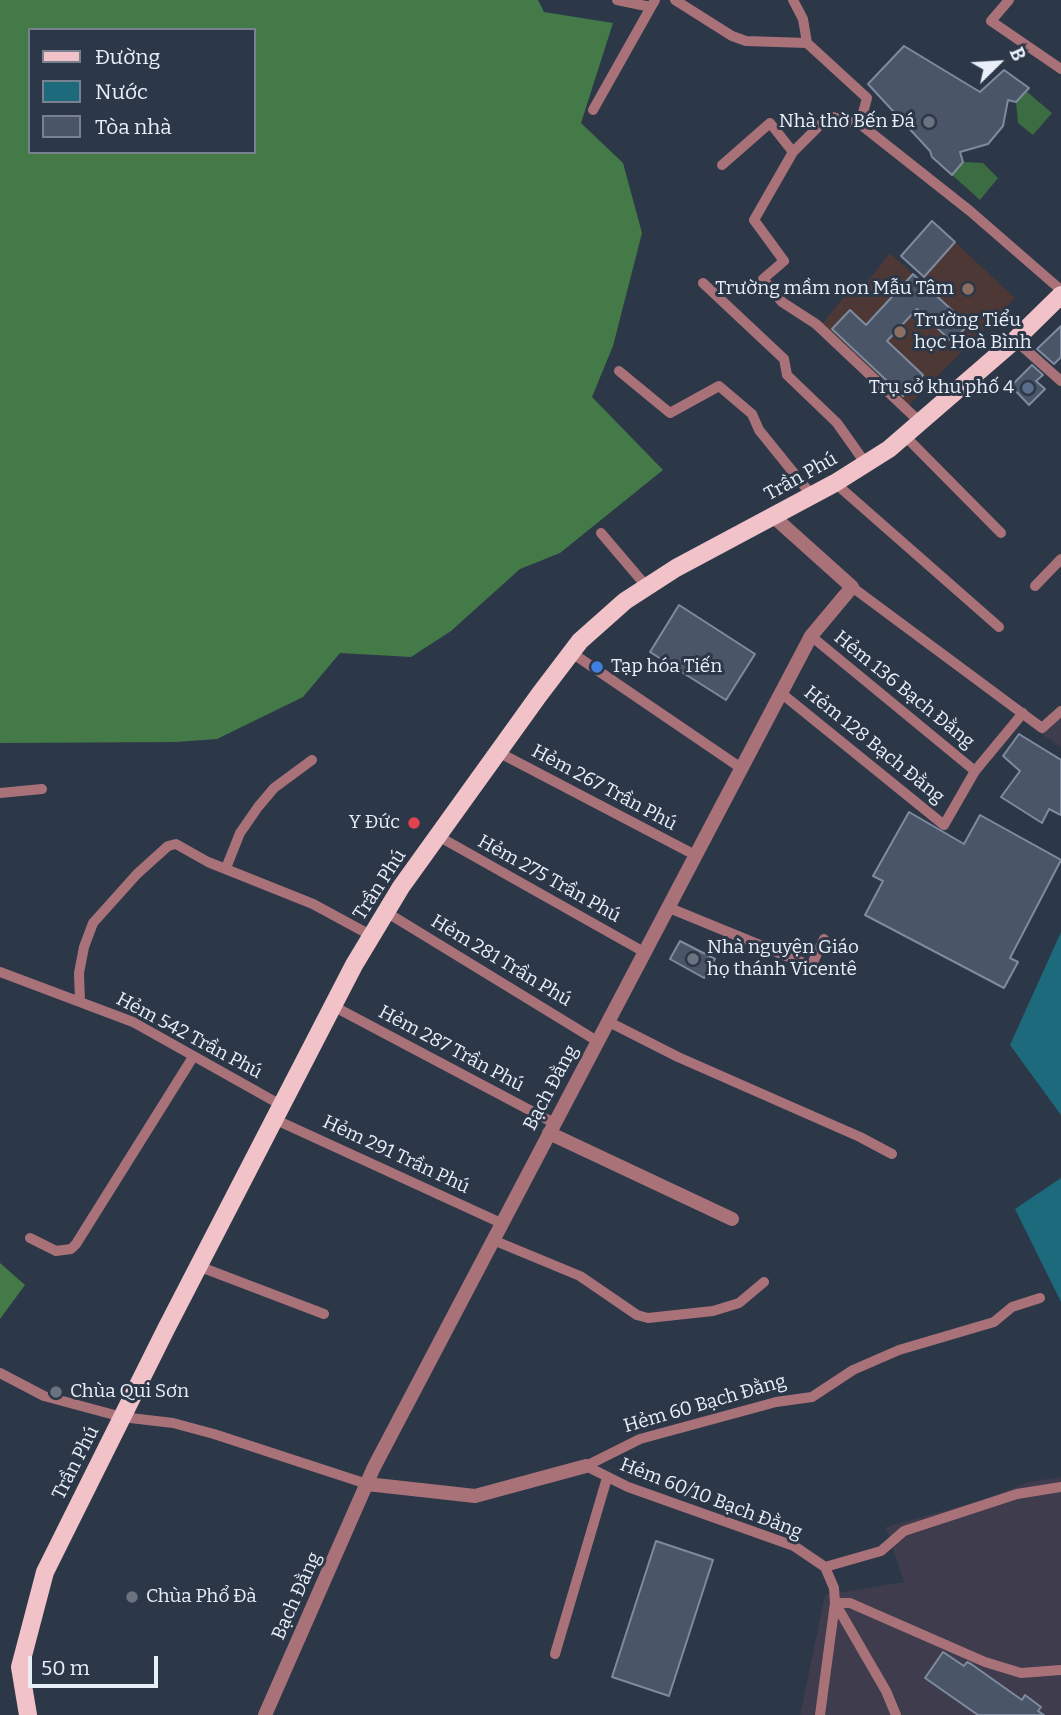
<!DOCTYPE html>
<html>
<head>
<meta charset="utf-8">
<style>
	body { margin:0 }
	#map { position:relative; width:1061px; height:1715px; overflow:hidden; background:#2c3748; font-family:Bitter,serif }
	canvas { display:block }
	.legend { position:absolute; left:28px; top:28px; width:228px; height:126px; box-sizing:border-box; background:#2c3748; border:2px solid #77818f; margin:0; padding:9px 12px; list-style:none; font-size:21px; color:#e8eff9 }
	.legend li { display:flex; align-items:center; gap:14px; height:35px }
	.legend b { width:35px; border:2px solid #77818f }
	.north { position:absolute; left:963px; top:28px; width:70px; height:70px; -webkit-text-stroke:5px #2c3748; paint-order:stroke; rotate:66deg; font-size:19px; font-weight:700; line-height:28px; text-align:center; color:#e8eff9 }
	.north::after { content:''; display:block; margin:auto; width:24px; height:32px; background:#e8eff9; clip-path:polygon(50% 0,100% 100%,50% 72%,0 100%) }
	.scale { position:absolute; left:28px; top:1656px; width:130px; height:32px; box-sizing:border-box; border:4px solid #e8eff9; border-top:0; padding-left:9px; font-size:21px; line-height:24px; white-space:nowrap; color:#e8eff9; -webkit-text-stroke:5px #2c3748; paint-order:stroke }
</style>
</head>
<body>
<div id="map">
<canvas width="1061" height="1715"></canvas>
<ul class="legend">
<li><b style="height:9px;background:#f1c3c8"></b>Đường</li>
<li><b style="height:19px;background:#1c6a7c"></b>Nước</li>
<li><b style="height:19px;background:#4a5567"></b>Tòa nhà</li>
</ul>
<div class="north">B</div>
<div class="scale">50 m</div>
</div>
<script>
const ctx = document.querySelector('canvas').getContext('2d');
ctx.lineJoin = 'round';
function fill(path, color) {
  ctx.fillStyle = color;
  ctx.fill(path, 'evenodd');
}
function poly(rows) {
  const path = new Path2D();
  for (const r of rows) {
    path.moveTo(r[0], r[1]);
    for (let i = 2; i < r.length; i += 2) path.lineTo(r[i], r[i + 1]);
  }
  return path;
}
function stroke(path, color, width, dash) {
  ctx.strokeStyle = color;
  ctx.lineWidth = width;
  ctx.lineCap = dash ? 'butt' : 'round';
  ctx.setLineDash(dash || []);
  ctx.stroke(path);
}
function write(font, color, halo, rows, align = 'center') {
  ctx.font = font + ' Bitter,serif';
  ctx.lineWidth = 6;
  ctx.setLineDash([]);
  ctx.textBaseline = 'middle';
  ctx.strokeStyle = halo;
  ctx.fillStyle = color;
  for (const [text, x, y, turn = 0] of rows) {
    ctx.save();
    ctx.translate(x, y);
    ctx.rotate((+turn || 0) * Math.PI / 180);
    ctx.textAlign = isNaN(turn) ? turn : align;
    if (halo) ctx.strokeText(text, 0, 0);
    ctx.fillText(text, 0, 0);
    ctx.restore();
  }
}
const industrial = poly([
	[1061,707,1061,747,1036,730],
	[1061,1477,1061,1715,800,1715,825,1595,904,1582,886,1527,986,1499,1028,1482]
]);
const education = poly([
	[955,242,1015,298,905,409,819,328,851,288,858,294,890,253,920,281]
]);
const green = poly([
	[1026,91,1052,113,1033,135,1018,123,1016,102],
	[963,162,983,163,998,178,980,200,952,175]
]);
const forest = poly([
	[0,0,538,0,544,12,613,23,581,123,623,163,642,233,613,346,592,397,663,470,560,553,520,569,451,631,411,657,340,653,303,697,217,739,176,742,0,743],
	[30,30,254,30,254,152,30,152],
	[0,1263,25,1285,0,1319]
]);
const water = poly([
	[1061,932,1061,1115,1010,1045],
	[1061,1178,1061,1302,1015,1209]
]);
const building = poly([
	[904,46,980,92,1004,70,1029,88,1016,102,1008,100,1003,126,988,144,960,152,963,162,952,175,932,157,930,151,868,84,904,46],
	[932,221,955,242,924,277,901,256,932,221],
	[913,274,968,325,952,342,917,309,887,341,923,375,903,396,832,329,850,310,866,325,913,274],
	[1061,326,1061,357,1054,364,1037,349,1061,326],
	[1032,365,1043,375,1036,381,1045,389,1029,405,1011,386,1032,365],
	[679,605,755,654,726,700,650,652,679,605],
	[1019,734,1061,760,1061,815,1049,809,1042,823,1001,797,1020,771,1003,756,1019,734],
	[909,812,964,844,980,815,1061,860,1010,958,1018,962,1004,988,865,915,883,881,873,876,909,812],
	[680,941,715,959,704,978,670,959,680,941],
	[656,1541,713,1560,669,1696,612,1677,656,1541],
	[943,1652,964,1666,967,1662,971,1664,1022,1700,1025,1695,1041,1707,1038,1711,1044,1715,978,1715,925,1678,943,1652]
]);
const service = poly([
	[617,0,651,7,655,0],
	[675,0,732,36,746,41,807,43],
	[793,0,803,19,807,43,867,98,860,124],
	[1009,0,991,21,1061,69],
	[593,110,651,7],
	[722,165,770,123,793,152],
	[703,283,784,359,787,375,837,423,866,464],
	[1015,340,1061,381],
	[619,371,670,413,719,386,752,414,759,430,810,493],
	[921,423,816,324,782,302,763,279,784,261,754,220,793,152,829,116,860,124,970,211,1061,290],
	[905,436,1001,533],
	[835,483,999,627],
	[601,533,647,587],
	[1035,586,1061,559],
	[852,587,1042,728,1061,711],
	[811,636,975,771],
	[572,653,741,768],
	[781,693,944,825,975,771,1023,713],
	[498,752,695,855],
	[0,793,42,789],
	[438,836,644,952],
	[226,868,240,833,258,807,274,788,312,760],
	[667,907,811,966,824,939],
	[386,912,597,1041],
	[0,972,133,1022,281,1105],
	[80,1002,79,973,84,947,93,923,137,874,168,846,176,844,208,862,313,904,372,936],
	[333,1006,554,1123],
	[607,1021,678,1057,860,1137,892,1154],
	[274,1119,501,1223],
	[30,1238,56,1251,71,1249,76,1244,193,1057],
	[493,1240,580,1276,637,1315,648,1318,713,1311,739,1303,764,1282],
	[198,1266,324,1314],
	[0,1373,44,1396,122,1417,173,1423,214,1434,367,1484],
	[825,1567,881,1551,904,1531,1017,1494,1061,1487],
	[555,1654,607,1478],
	[820,1715,835,1603,850,1603,985,1662,1021,1673,1061,1670],
	[896,1715,886,1691,835,1603,834,1588,825,1567,794,1546,628,1487,586,1466,640,1439,776,1402,812,1397,853,1370,899,1350,994,1322,1012,1307,1040,1298]
]);
const minor = poly([
	[549,1133,732,1219],
	[367,1484,475,1496,586,1466],
	[265,1715,374,1467,811,636,852,587,774,517]
]);
const primary = poly([
	[28,1715,20,1667,45,1572,166,1329,354,965,401,887,539,695,580,641,625,601,676,568,835,483,889,449,1015,340,1061,295]
]);
const markers = [
	[929,122,7,"#6b7280"],
	[968,289,7,"#8d6e63"],
	[900,332,7,"#8d6e63"],
	[1028,388,7,"#5c6f8a"],
	[597,667,7,"#3f7fe0"],
	[414,823,7,"#e0444e"],
	[693,959,7,"#6b7280"],
	[56,1392,7,"#6b7280"],
	[132,1597,7,"#6b7280"]
];
const poiNames = [
	["Nhà thờ Bến Đá",915,122,"right"],
	["Trường mầm non Mẫu Tâm",954,289,"right"],
	["Trường Tiểu",914,321],
	["học Hoà Bình",914,343],
	["Trụ sở khu phố 4",1014,388,"right"],
	["Tạp hóa Tiến",611,667],
	["Y Đức",400,823,"right"],
	["Nhà nguyện Giáo",707,948],
	["họ thánh Vicentê",707,970],
	["Chùa Qui Sơn",70,1392],
	["Chùa Phổ Đà",146,1597]
];
const streetNames = [
	["Trần Phú",801,477,-29],
	["Hẻm 136 Bạch Đằng",904,690,39],
	["Hẻm 128 Bạch Đằng",874,745,39],
	["Hẻm 267 Trần Phú",604,788,28],
	["Hẻm 275 Trần Phú",549,879,29],
	["Trần Phú",380,885,-57],
	["Hẻm 281 Trần Phú",501,961,31],
	["Hẻm 542 Trần Phú",189,1036,28],
	["Hẻm 287 Trần Phú",451,1049,28],
	["Bạch Đằng",551,1088,-62],
	["Hẻm 291 Trần Phú",396,1155,25],
	["Hẻm 60 Bạch Đằng",705,1404,-16],
	["Trần Phú",76,1463,-63],
	["Hẻm 60/10 Bạch Đằng",711,1499,21],
	["Bạch Đằng",297,1596,-66]
];
fill(industrial, '#3e3c4d');
fill(education, '#4d3836');
fill(green, '#3c6c41');
fill(forest, '#437a48');
fill(water, '#1c6a7c');
fill(building, '#4a5567');
stroke(building, '#7e8b9e', 2);
stroke(service, '#a97279', 10);
stroke(minor, '#a97279', 14);
stroke(primary, '#f1c3c8', 18);
for (const [x, y, r, color] of markers) {
  const dot = new Path2D();
  dot.arc(x, y, r, 0, 2 * Math.PI);
  ctx.fillStyle = color;
  ctx.fill(dot);
  stroke(dot, '#2c3748', 2.5);
}
write('19px', '#e8eff9', '#2c3748', poiNames, 'left');
write('19px', '#e8eff9', '#2c3748', streetNames);
</script>
</body>
</html>
